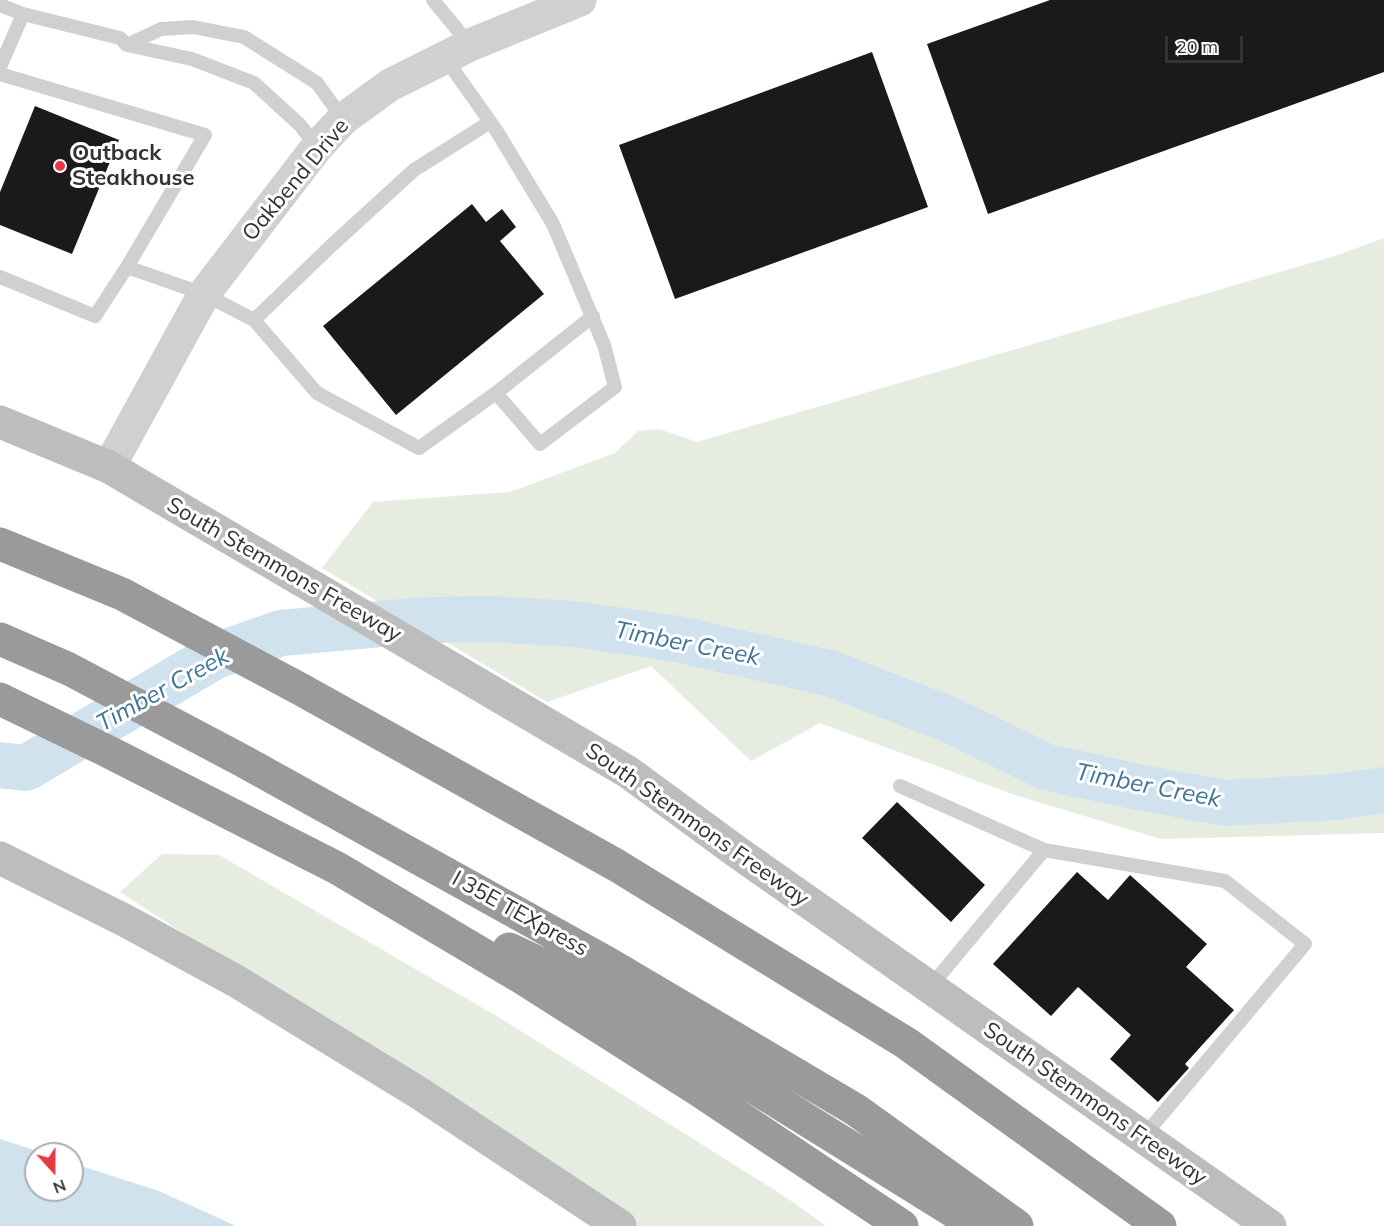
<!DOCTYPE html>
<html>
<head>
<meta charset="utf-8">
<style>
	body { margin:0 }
	#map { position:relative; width:1384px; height:1226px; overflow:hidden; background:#fff; font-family:Mulish,sans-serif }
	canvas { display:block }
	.north { position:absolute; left:24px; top:1142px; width:60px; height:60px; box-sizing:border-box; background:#fff; border:2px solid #adadad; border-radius:50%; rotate:159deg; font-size:16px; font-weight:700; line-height:24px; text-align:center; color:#333 }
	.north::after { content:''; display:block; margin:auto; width:21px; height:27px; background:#e63946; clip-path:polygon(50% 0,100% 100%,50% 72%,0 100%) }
	.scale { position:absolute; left:1165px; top:36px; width:78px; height:27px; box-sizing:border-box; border:3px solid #333; border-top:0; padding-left:8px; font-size:18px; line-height:21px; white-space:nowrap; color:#333; -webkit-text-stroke:4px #fff; paint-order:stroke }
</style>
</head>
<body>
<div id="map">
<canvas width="1384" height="1226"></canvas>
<div class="north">N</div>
<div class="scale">20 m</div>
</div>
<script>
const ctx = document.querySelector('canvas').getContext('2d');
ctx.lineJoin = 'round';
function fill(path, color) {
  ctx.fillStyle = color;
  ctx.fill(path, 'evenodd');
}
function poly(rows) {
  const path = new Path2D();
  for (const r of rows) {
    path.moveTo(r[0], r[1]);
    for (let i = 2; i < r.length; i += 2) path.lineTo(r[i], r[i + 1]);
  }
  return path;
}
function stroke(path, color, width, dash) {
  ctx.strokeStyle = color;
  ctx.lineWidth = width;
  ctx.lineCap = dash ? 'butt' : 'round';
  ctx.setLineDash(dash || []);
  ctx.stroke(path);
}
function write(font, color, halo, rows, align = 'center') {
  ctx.font = font + ' Mulish,sans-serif';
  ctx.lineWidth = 6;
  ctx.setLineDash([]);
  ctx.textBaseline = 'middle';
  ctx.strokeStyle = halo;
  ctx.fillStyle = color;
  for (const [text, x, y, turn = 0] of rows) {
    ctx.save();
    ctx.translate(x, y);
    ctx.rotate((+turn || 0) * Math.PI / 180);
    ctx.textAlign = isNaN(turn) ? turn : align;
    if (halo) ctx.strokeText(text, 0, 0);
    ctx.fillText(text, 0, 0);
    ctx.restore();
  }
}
const green = poly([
	[1384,238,1384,833,1161,839,1015,795,820,723,751,761,651,666,547,702,322,568,373,502,510,492,615,453,638,431,659,429,697,442,1338,255],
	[162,854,219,855,505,1021,787,1198,826,1226,635,1226,120,892]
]);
const water = poly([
	[0,1139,46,1154,36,1154,36,1190,72,1190,72,1163,159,1191,236,1226,0,1226]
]);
const river = poly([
	[0,765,26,768,215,656,281,633,426,620,490,619,574,624,677,639,829,673,948,719,1046,767,1143,788,1225,803,1335,797,1384,790]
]);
const building = poly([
	[1050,0,1384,0,1384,72,988,214,927,44],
	[872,52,928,207,675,299,619,145],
	[35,106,119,140,72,254,0,225,0,192],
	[472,204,486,222,502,209,516,227,500,241,544,294,396,415,323,326],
	[897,802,985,885,951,922,862,838],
	[1077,872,1108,900,1130,875,1207,944,1186,967,1234,1010,1185,1064,1189,1068,1158,1102,1110,1059,1131,1035,1078,987,1051,1016,993,964]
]);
const service = poly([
	[433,0,470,45],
	[0,5,23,14,120,38,127,45,192,59,254,83,300,125,317,147],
	[127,45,161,29,193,27,244,37,317,83,343,119],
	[0,67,23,14],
	[0,74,205,135,127,267],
	[0,277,95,316,127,267,204,294,254,320,317,393,419,448,496,393,540,444,615,387,604,345,553,224,496,130,445,58],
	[254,320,332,245,414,170,490,122],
	[496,393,593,316],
	[900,786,1044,850],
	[930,987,1044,850,1225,881,1305,944,1143,1137]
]);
const tertiary = poly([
	[109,467,204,294,317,147,343,119,390,85,470,45,580,0]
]);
const secondary = poly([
	[0,422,109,467,628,772,737,852,1270,1226],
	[0,858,126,921,236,981,419,1093,620,1226]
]);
const motorway = poly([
	[0,544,122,594,302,690,616,865,906,1043,1160,1226],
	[0,639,69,669,243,761,609,964,856,1110,1017,1226],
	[0,699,105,750,337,868,524,979,697,1089,902,1226],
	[509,949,601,992,977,1226]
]);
const markers = [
	[60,166,6,"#e63946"]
];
const poiNames = [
	["Outback",72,153],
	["Steakhouse",72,178]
];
const streetNames = [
	["Oakbend Drive",296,180,-50],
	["South Stemmons Freeway",284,570,30],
	["South Stemmons Freeway",697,825,35],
	["I 35E TEXpress",520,914,29],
	["South Stemmons Freeway",1095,1104,35]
];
const waterNames = [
	["Timber Creek",687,644,11],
	["Timber Creek",163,690,-29],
	["Timber Creek",1148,786,11]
];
fill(green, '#e6ecdf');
fill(water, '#cfe2ee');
stroke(river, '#cfe2ee', 46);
fill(building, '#1a1a1a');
stroke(service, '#d0d0d0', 14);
stroke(tertiary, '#d0d0d0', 33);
stroke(secondary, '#bdbdbd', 33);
stroke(motorway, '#9a9a9a', 33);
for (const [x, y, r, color] of markers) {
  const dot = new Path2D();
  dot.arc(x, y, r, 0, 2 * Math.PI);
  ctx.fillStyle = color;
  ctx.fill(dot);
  stroke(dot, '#fff', 2);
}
write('bold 22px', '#333', '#fff', poiNames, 'left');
write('22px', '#333', '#fff', streetNames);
write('italic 24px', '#3f7597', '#fff', waterNames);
</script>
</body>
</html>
